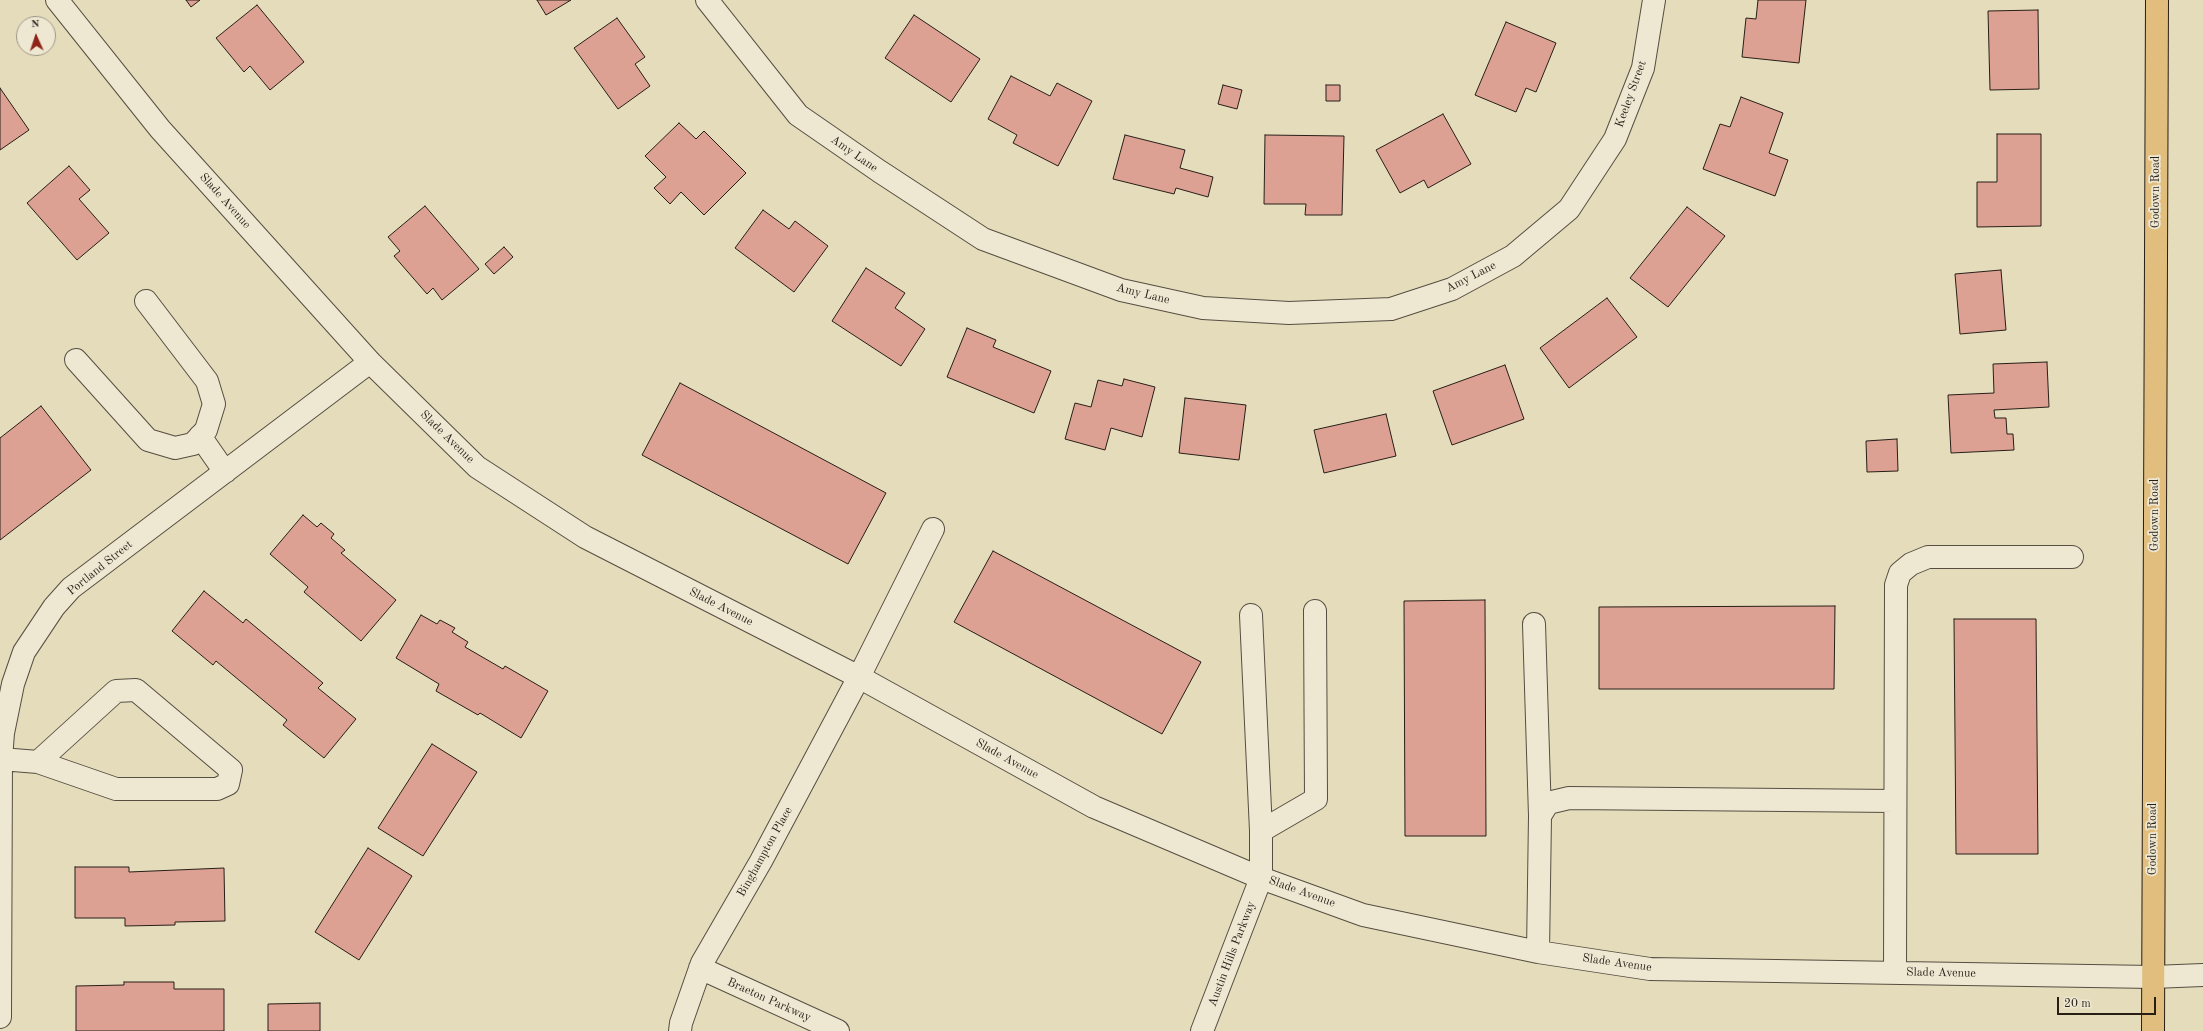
<!DOCTYPE html>
<html>
<head>
<meta charset="utf-8">
<style>
	body { margin:0 }
	#map { position:relative; width:2203px; height:1031px; overflow:hidden; background:#e5dcbc; font-family:"Old Standard TT",serif }
	canvas { display:block }
	.north { position:absolute; left:16px; top:16px; width:40px; height:40px; box-sizing:border-box; background:#eee8d3; border:1px solid #9e9787; border-radius:50%; rotate:357deg; font-size:11px; font-weight:700; line-height:16px; text-align:center; color:#271e16 }
	.north::after { content:''; display:block; margin:auto; width:14px; height:18px; background:#8f2418; clip-path:polygon(50% 0,100% 100%,50% 72%,0 100%) }
	.scale { position:absolute; left:2057px; top:997px; width:99px; height:18px; box-sizing:border-box; border:2px solid #271e16; border-top:0; padding-left:5px; font-size:12px; line-height:14px; white-space:nowrap; color:#271e16; -webkit-text-stroke:3px #eee8d3; paint-order:stroke }
</style>
</head>
<body>
<div id="map">
<canvas width="2203" height="1031"></canvas>
<div class="north">N</div>
<div class="scale">20 m</div>
</div>
<script>
const ctx = document.querySelector('canvas').getContext('2d');
ctx.lineJoin = 'round';
function fill(path, color) {
  ctx.fillStyle = color;
  ctx.fill(path, 'evenodd');
}
function poly(rows) {
  const path = new Path2D();
  for (const r of rows) {
    path.moveTo(r[0], r[1]);
    for (let i = 2; i < r.length; i += 2) path.lineTo(r[i], r[i + 1]);
  }
  return path;
}
function stroke(path, color, width, dash) {
  ctx.strokeStyle = color;
  ctx.lineWidth = width;
  ctx.lineCap = dash ? 'butt' : 'round';
  ctx.setLineDash(dash || []);
  ctx.stroke(path);
}
function write(font, color, halo, rows, align = 'center') {
  ctx.font = font + ' "Old Standard TT",serif';
  ctx.lineWidth = 3.5;
  ctx.setLineDash([]);
  ctx.textBaseline = 'middle';
  ctx.strokeStyle = halo;
  ctx.fillStyle = color;
  for (const [text, x, y, turn = 0] of rows) {
    ctx.save();
    ctx.translate(x, y);
    ctx.rotate((+turn || 0) * Math.PI / 180);
    ctx.textAlign = isNaN(turn) ? turn : align;
    if (halo) ctx.strokeText(text, 0, 0);
    ctx.fillText(text, 0, 0);
    ctx.restore();
  }
}
const building = poly([
	[186,0,200,0,191,7,186,0],
	[537,0,571,0,546,15,537,0],
	[1758,0,1806,0,1799,63,1742,57,1746,18,1756,19,1758,0],
	[257,5,304,62,270,90,250,66,244,72,216,38,257,5],
	[2038,10,2039,89,1990,90,1988,11,2038,10],
	[914,15,980,59,951,102,885,58,914,15],
	[617,18,645,57,635,64,650,86,618,109,574,48,617,18],
	[1506,22,1556,43,1536,92,1526,88,1516,112,1475,95,1506,22],
	[1011,76,1050,96,1057,83,1092,101,1058,166,1013,143,1017,135,988,119,1011,76],
	[1223,85,1242,90,1237,109,1218,104,1223,85],
	[1326,85,1340,85,1340,101,1326,101,1326,85],
	[0,88,29,130,0,150,0,88],
	[1741,97,1783,113,1769,153,1788,160,1775,196,1703,169,1720,124,1730,127,1741,97],
	[1443,114,1471,164,1428,188,1424,180,1400,193,1376,150,1443,114],
	[679,123,696,139,704,131,746,173,704,215,681,192,670,204,654,188,666,177,645,156,679,123],
	[1997,134,2041,134,2041,226,1977,227,1977,182,1997,182,1997,134],
	[1125,135,1185,150,1180,168,1213,177,1208,197,1176,188,1174,194,1113,179,1125,135],
	[1265,135,1344,136,1342,215,1305,215,1306,204,1264,204,1265,135],
	[69,166,90,190,79,199,109,233,77,260,27,203,69,166],
	[425,206,479,269,442,300,433,288,427,294,394,256,400,251,388,237,425,206],
	[1687,207,1725,236,1668,307,1630,278,1687,207],
	[763,210,789,229,795,221,828,246,794,292,735,248,763,210],
	[504,247,513,257,494,274,485,264,504,247],
	[866,268,905,293,895,308,925,329,901,366,832,321,866,268],
	[2001,270,2006,330,1960,334,1955,274,2001,270],
	[1607,298,1637,337,1569,388,1540,348,1607,298],
	[967,328,996,340,993,347,1051,371,1034,413,947,377,967,328],
	[2047,362,2049,407,1994,410,1995,418,2006,418,2007,434,2013,434,2014,450,1951,453,1948,395,1994,393,1993,364,2047,362],
	[1505,365,1524,419,1452,445,1433,391,1505,365],
	[1124,379,1155,387,1142,437,1111,428,1105,450,1065,439,1075,403,1091,407,1098,380,1122,386,1124,379],
	[680,383,886,493,848,564,642,455,680,383],
	[1185,398,1246,405,1239,460,1179,453,1185,398],
	[41,406,91,470,0,540,0,438,41,406],
	[1386,414,1396,456,1324,473,1314,430,1386,414],
	[1897,439,1898,471,1867,472,1866,441,1897,439],
	[303,515,317,527,321,523,334,534,331,538,345,550,341,553,396,600,361,641,304,592,308,587,270,554,303,515],
	[993,551,1201,662,1162,734,954,622,993,551],
	[204,591,243,623,246,619,323,683,318,688,356,719,324,758,283,725,287,720,216,661,213,665,172,631,204,591],
	[1485,600,1486,836,1405,836,1404,601,1485,600],
	[1835,606,1834,689,1599,689,1599,607,1835,606],
	[421,615,437,624,440,620,455,628,452,632,468,642,465,647,503,669,505,666,548,691,521,738,480,713,478,715,436,691,439,684,396,658,421,615],
	[1954,619,2036,619,2038,854,1956,854,1954,619],
	[432,744,477,772,423,856,378,828,432,744],
	[368,848,412,876,359,960,315,932,368,848],
	[75,867,129,867,129,872,224,868,225,921,175,922,175,925,125,926,125,918,75,918,75,867],
	[124,982,174,982,174,989,224,989,224,1031,76,1031,76,986,124,985,124,982],
	[320,1003,320,1031,268,1031,268,1004,320,1003]
]);
const minor = poly([
	[57,0,160,129,370,362,477,467,585,537,859,677,1094,807,1261,878,1363,915,1538,952,1650,969,2153,977,2203,975],
	[707,0,798,115,879,171,983,239,1121,290,1203,308,1289,313,1391,309,1452,289,1513,256,1569,209,1615,139,1643,68,1654,0],
	[76,360,148,440,175,448,193,444,206,430,214,404,207,381,146,301],
	[200,436,225,472],
	[1534,624,1540,816],
	[1,759,38,762,116,789,217,789,228,784,231,770,136,690,116,691,38,762],
	[1261,831,1316,799,1315,611],
	[1538,952,1540,816,1548,803,1569,798,1895,801],
	[700,968,838,1031],
	[1895,972,1896,585,1900,573,1911,564,1928,557,2072,557],
	[0,1017,1,759,3,733,13,684,24,652,54,607,71,588,370,362],
	[680,1031,681,1023,702,963,761,861,859,677,933,529],
	[1202,1031,1261,878,1261,831,1251,615]
]);
const major = poly([
	[2153,1031,2157,0]
]);
const streetNames = [
	["Keeley Street",1631,94,-70],
	["Amy Lane",854,154,35],
	["Godown Road",2156,192,-90],
	["Slade Avenue",225,201,48],
	["Amy Lane",1471,277,-27],
	["Amy Lane",1143,294,14],
	["Slade Avenue",447,437,44],
	["Godown Road",2155,515,-90],
	["Portland Street",100,568,-39],
	["Slade Avenue",721,607,27],
	["Slade Avenue",1007,759,29],
	["Godown Road",2153,839,-90],
	["Binghampton Place",765,852,-61],
	["Slade Avenue",1302,892,20],
	["Austin Hills Parkway",1232,954,-69],
	["Slade Avenue",1617,963,8],
	["Slade Avenue",1941,973,1],
	["Braeton Parkway",769,1000,24]
];
fill(building, '#dca193');
stroke(building, '#271e16', 1);
stroke(minor, '#564e40', 24);
stroke(major, '#271e16', 24);
stroke(minor, '#eee8d3', 22);
stroke(major, '#e2be7e', 22);
write('12px', '#271e16', '#eee8d3', streetNames);
</script>
</body>
</html>
